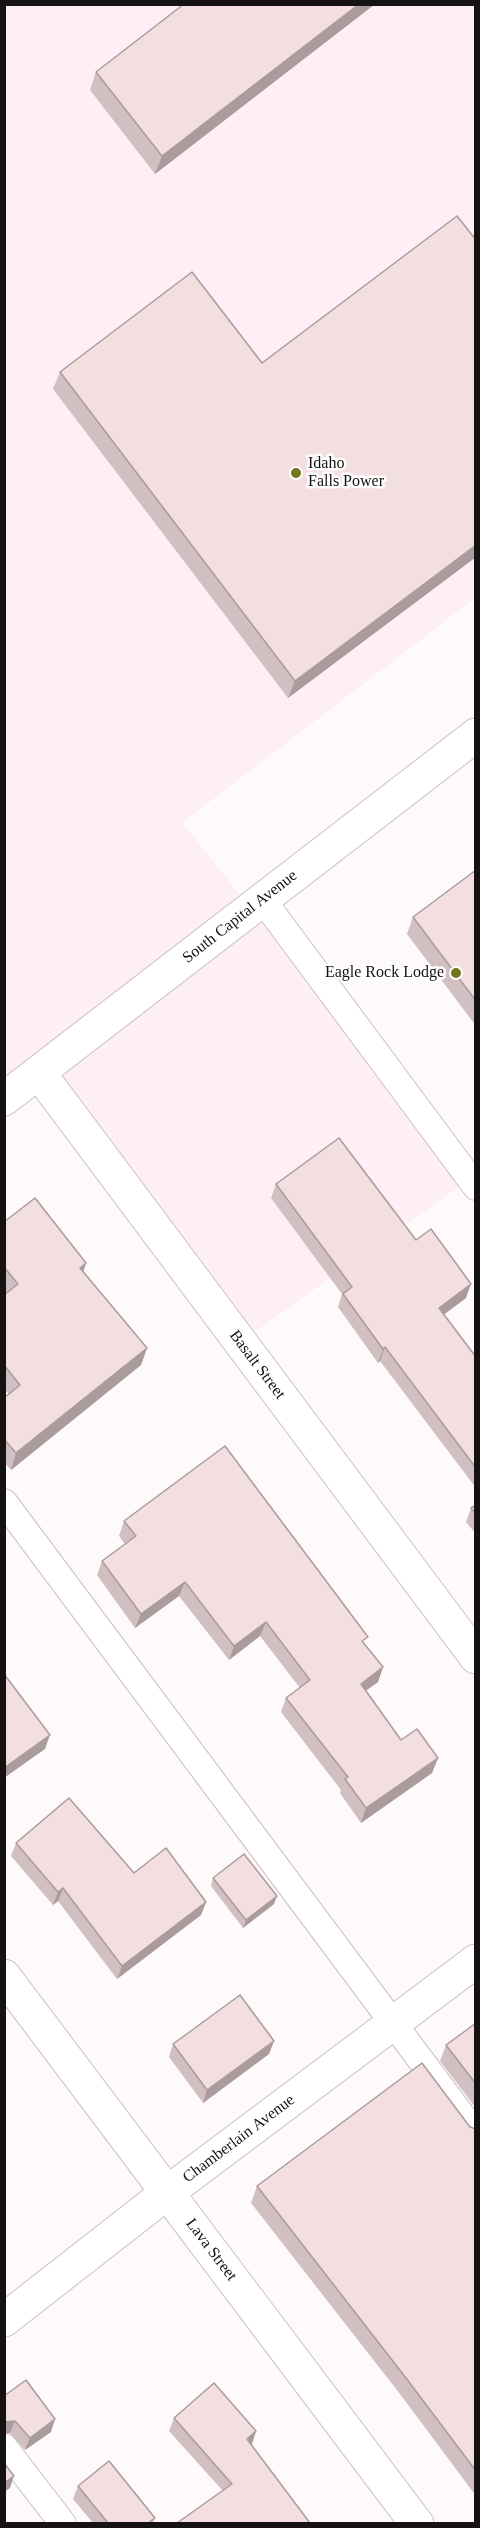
<!DOCTYPE html>
<html>
<head>
<meta charset="utf-8">
<style>
	body { margin:0 }
	#map { position:relative; width:480px; height:2528px; overflow:hidden; background:#fef9fb; font-family:Georgia,serif }
	canvas { display:block }
	.frame { position:absolute; inset:0; border:6px solid #161214; pointer-events:none }
</style>
</head>
<body>
<div id="map">
<canvas width="480" height="2528"></canvas>
<div class="frame"></div>
</div>
<script>
const ctx = document.querySelector('canvas').getContext('2d');
ctx.lineJoin = 'round';
function fill(path, color) {
  ctx.fillStyle = color;
  ctx.fill(path, 'evenodd');
}
function poly(rows) {
  const path = new Path2D();
  for (const r of rows) {
    path.moveTo(r[0], r[1]);
    for (let i = 2; i < r.length; i += 2) path.lineTo(r[i], r[i + 1]);
  }
  return path;
}
function stroke(path, color, width, dash) {
  ctx.strokeStyle = color;
  ctx.lineWidth = width;
  ctx.lineCap = dash ? 'butt' : 'round';
  ctx.setLineDash(dash || []);
  ctx.stroke(path);
}
function write(font, color, halo, rows, align = 'center') {
  ctx.font = font + ' Georgia,serif';
  ctx.lineWidth = 5;
  ctx.setLineDash([]);
  ctx.textBaseline = 'middle';
  ctx.strokeStyle = halo;
  ctx.fillStyle = color;
  for (const [text, x, y, turn = 0] of rows) {
    ctx.save();
    ctx.translate(x, y);
    ctx.rotate((+turn || 0) * Math.PI / 180);
    ctx.textAlign = isNaN(turn) ? turn : align;
    if (halo) ctx.strokeText(text, 0, 0);
    ctx.fillText(text, 0, 0);
    ctx.restore();
  }
}
const built = poly([
	[5,5,475,5,475,598,182,823,470,1179,240,1342,39,1073,5,1099]
]);
const service = poly([
	[262,899,476,1187],
	[4,1502,476,2134],
	[4,2447,63,2524]
]);
const minor = poly([
	[39,1073,476,1657],
	[4,1976,417,2524],
	[4,2320,168,2192,476,1961]
]);
const tertiary = poly([
	[4,1099,476,735]
]);
const wall = poly([
	[184,4,375,4,155,174,90,90,96,72],
	[476,240,476,557,288,698,53,389,60,372,262,363],
	[476,870,476,1026,407,934,413,917],
	[276,1184,416,1240,466,1298,444,1314,476,1357,476,1488,380,1361,378,1363,338,1307,342,1294,271,1198],
	[4,1222,86,1263,83,1271,147,1348,141,1365,11,1470,4,1462,4,1398,9,1394,4,1389,4,1295,6,1293,4,1291],
	[476,1505,476,1534,466,1522,471,1508],
	[124,1521,365,1644,383,1667,378,1682,366,1690,401,1740,438,1758,432,1773,361,1823,340,1793,341,1790,281,1712,286,1698,300,1688,260,1636,229,1660,179,1596,135,1628,97,1575,102,1561,125,1544,119,1536],
	[16,1843,134,1873,206,1902,201,1915,117,1979,58,1901,53,1905,11,1856],
	[213,1878,274,1904,243,1928,211,1886],
	[476,2023,476,2108,440,2061,446,2045],
	[274,2041,269,2054,203,2103,169,2057,173,2044],
	[470,2127,476,2129,476,2496,400,2394,251,2203,257,2186],
	[4,2396,51,2432,25,2450,10,2433],
	[174,2418,256,2431,251,2445,310,2523,223,2491,169,2431],
	[78,2486,155,2518,153,2523,93,2523,73,2499]
]);
const shadedWall = poly([
	[359,4,375,4,155,174,162,156],
	[476,545,476,557,288,698,295,681],
	[86,1263,81,1279,80,1268],
	[471,1284,466,1298,434,1322,439,1308],
	[385,1347,380,1361,378,1363,383,1349],
	[147,1348,141,1365,11,1470,16,1453],
	[185,1582,179,1596,135,1628,141,1614],
	[266,1622,260,1636,229,1660,234,1646],
	[383,1667,378,1682,356,1698,361,1684],
	[50,1735,45,1749,4,1778,4,1768],
	[438,1758,432,1773,361,1823,366,1808],
	[63,1888,58,1901,53,1905,58,1892],
	[277,1896,274,1904,243,1928,246,1920],
	[206,1902,201,1915,117,1979,122,1966],
	[274,2041,269,2054,203,2103,207,2090],
	[55,2419,51,2432,25,2450,30,2438],
	[15,2421,10,2433,4,2434,4,2422],
	[256,2431,252,2444,243,2452,247,2439],
	[14,2476,10,2488,4,2492,4,2483]
]);
const building = poly([
	[184,4,359,4,162,156,96,72,184,4],
	[457,216,476,240,476,545,295,681,60,372,192,272,262,363,457,216],
	[476,870,476,1001,413,917,476,870],
	[339,1138,416,1240,431,1229,471,1284,439,1308,476,1357,476,1468,385,1347,383,1349,343,1294,352,1287,276,1184,339,1138],
	[35,1198,86,1263,80,1268,147,1348,16,1453,4,1439,4,1398,20,1385,4,1365,4,1295,18,1284,4,1267,4,1222,35,1198],
	[225,1446,368,1637,362,1641,383,1667,361,1684,401,1740,417,1729,438,1758,366,1808,345,1779,348,1777,286,1698,310,1680,266,1622,234,1646,185,1582,141,1614,102,1561,136,1536,124,1521,225,1446],
	[476,1505,476,1514,471,1508,476,1505],
	[4,1674,50,1735,4,1768,4,1674],
	[69,1798,134,1873,166,1848,206,1902,122,1966,63,1888,58,1892,16,1843,69,1798],
	[244,1854,277,1896,246,1920,213,1878,244,1854],
	[240,1995,274,2041,207,2090,173,2044,240,1995],
	[476,2023,476,2084,446,2045,476,2023],
	[422,2063,470,2127,476,2129,476,2471,406,2378,257,2186,422,2063],
	[26,2380,55,2419,30,2438,15,2421,4,2422,4,2396,26,2380],
	[214,2383,256,2431,247,2439,310,2523,177,2523,232,2484,174,2418,214,2383],
	[109,2461,155,2518,148,2523,108,2523,78,2486,109,2461],
	[4,2463,14,2476,4,2483,4,2463]
]);
const markers = [
	[296,473,6,"#74761e"],
	[456,973,6,"#74761e"]
];
const poiNames = [
	["Idaho",308,464],
	["Falls Power",308,482],
	["Eagle Rock Lodge",444,973,"right"]
];
const streetNames = [
	["South Capital Avenue",240,917,-38],
	["Basalt Street",257,1365,53],
	["Chamberlain Avenue",239,2139,-37],
	["Lava Street",211,2250,53]
];
fill(built, '#feeef5');
stroke(service, '#cabfc4', 28);
stroke(minor, '#cabfc4', 35);
stroke(tertiary, '#cabfc4', 35);
stroke(service, '#fff', 26);
stroke(minor, '#fff', 33);
stroke(tertiary, '#fff', 33);
fill(wall, '#d1bfc1');
fill(shadedWall, '#aa9b9d');
fill(building, '#f3dee0');
stroke(building, '#aa9b9d', 1.5);
for (const [x, y, r, color] of markers) {
  const dot = new Path2D();
  dot.arc(x, y, r, 0, 2 * Math.PI);
  ctx.fillStyle = color;
  ctx.fill(dot);
  stroke(dot, '#fff', 2);
}
write('16px', '#161214', '#fff', poiNames, 'left');
write('16px', '#161214', '#fff', streetNames);
</script>
</body>
</html>
